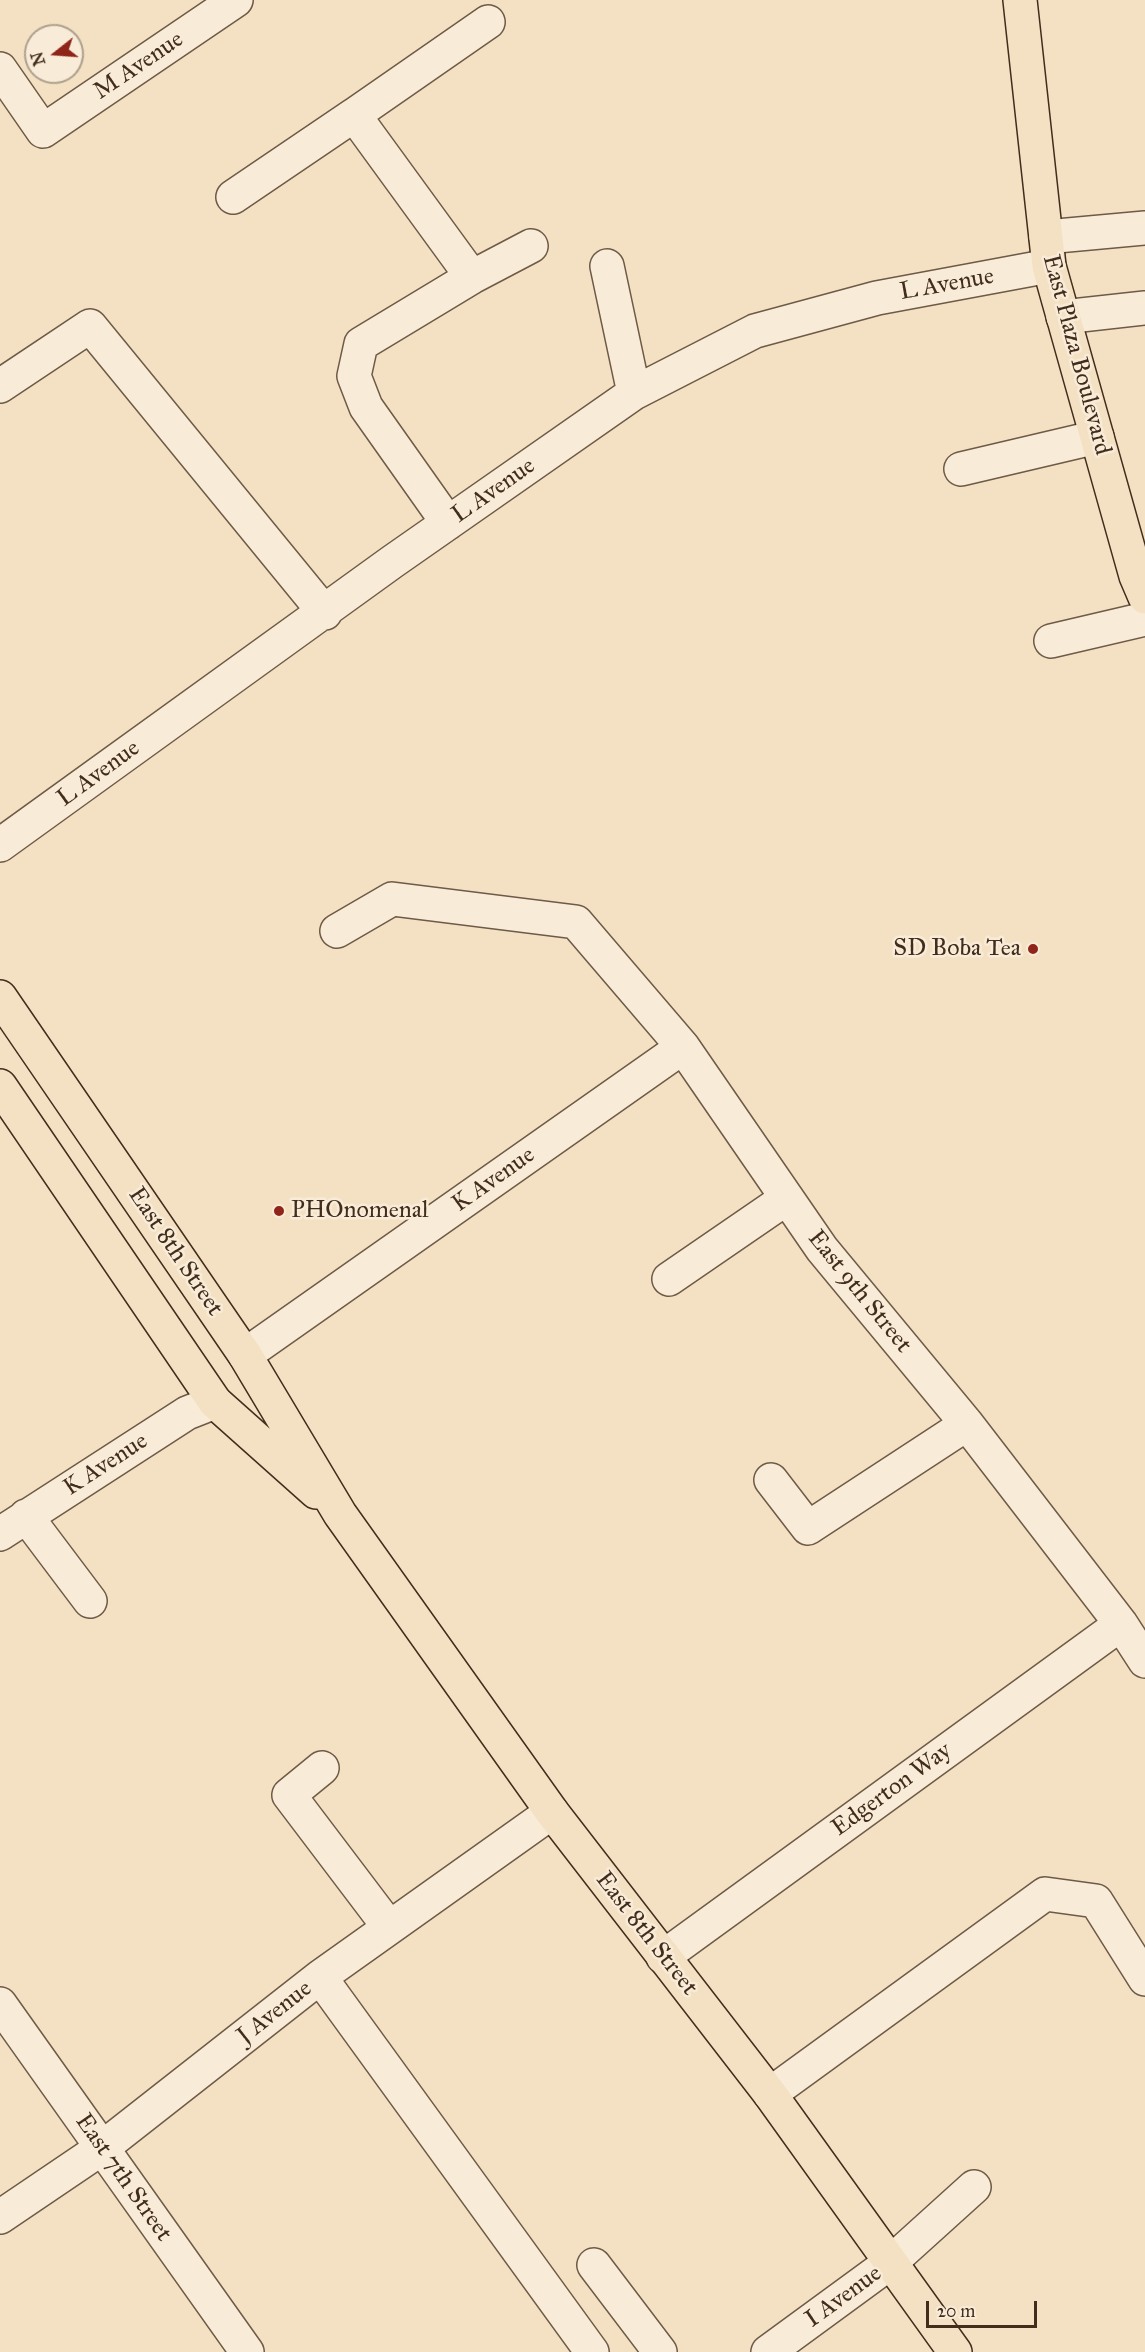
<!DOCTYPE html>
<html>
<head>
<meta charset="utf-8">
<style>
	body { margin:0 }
	#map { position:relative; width:1145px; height:2352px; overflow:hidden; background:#f4e1c3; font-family:"IM FELL Great Primer",serif }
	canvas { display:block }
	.north { position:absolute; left:24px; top:24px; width:60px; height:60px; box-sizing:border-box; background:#f8ecd8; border:2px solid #afa08d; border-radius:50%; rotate:253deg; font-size:16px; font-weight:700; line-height:24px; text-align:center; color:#422d1c }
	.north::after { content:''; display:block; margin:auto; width:21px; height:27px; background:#8f2418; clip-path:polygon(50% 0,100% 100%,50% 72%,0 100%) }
	.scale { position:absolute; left:926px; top:2301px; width:111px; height:27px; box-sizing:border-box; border:3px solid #422d1c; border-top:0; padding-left:8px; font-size:18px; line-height:21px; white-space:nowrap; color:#422d1c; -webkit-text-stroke:4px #f8ecd8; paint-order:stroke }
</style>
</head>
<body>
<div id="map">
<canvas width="1145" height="2352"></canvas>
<div class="north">N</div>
<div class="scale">20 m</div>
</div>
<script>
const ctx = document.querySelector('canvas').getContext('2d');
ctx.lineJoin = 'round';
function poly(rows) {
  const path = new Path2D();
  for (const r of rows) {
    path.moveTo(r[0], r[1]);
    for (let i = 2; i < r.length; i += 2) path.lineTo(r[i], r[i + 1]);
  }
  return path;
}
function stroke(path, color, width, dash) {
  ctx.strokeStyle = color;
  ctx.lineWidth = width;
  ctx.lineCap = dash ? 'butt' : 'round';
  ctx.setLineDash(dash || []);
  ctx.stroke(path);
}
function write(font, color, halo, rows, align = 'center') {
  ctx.font = font + ' "IM FELL Great Primer",serif';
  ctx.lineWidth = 5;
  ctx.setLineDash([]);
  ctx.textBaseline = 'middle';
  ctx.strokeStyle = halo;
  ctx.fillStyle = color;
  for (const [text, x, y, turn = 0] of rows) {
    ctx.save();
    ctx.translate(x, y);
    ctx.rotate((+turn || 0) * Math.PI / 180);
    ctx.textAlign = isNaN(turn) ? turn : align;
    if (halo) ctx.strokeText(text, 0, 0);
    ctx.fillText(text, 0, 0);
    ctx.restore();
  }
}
const minor = poly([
	[0,69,43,131,236,0],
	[233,197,354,115],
	[1046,237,1145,228],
	[607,266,634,393],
	[472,277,354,115,488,22],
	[1063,317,1145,308],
	[0,386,90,326,325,613],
	[961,469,1097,437],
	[448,523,366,407,354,376,361,344,472,277,531,246],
	[1051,641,1145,619],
	[0,845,392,562,634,393,755,331,877,298,1049,266],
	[337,931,392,899,576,922,683,1047,822,1249,967,1424,1121,1624,1145,1661],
	[669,1279,787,1198],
	[245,1355,683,1047],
	[771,1480,808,1528,967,1424],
	[26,1516,90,1601],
	[0,1534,187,1413,215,1402],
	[322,1768,289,1795,389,1927],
	[663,1957,1121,1624],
	[320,1977,592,2352],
	[0,2004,247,2352],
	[770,2094,1045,1894,1096,1901,1145,1979],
	[0,2217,102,2148,320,1977,552,1812],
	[594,2265,660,2352],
	[768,2352,891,2262,974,2187]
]);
const major = poly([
	[1020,0,1049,266,1136,576,1145,597],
	[0,997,245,1355,340,1514,552,1812,770,2094,955,2352],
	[0,1086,215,1402,316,1492]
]);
const markers = [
	[1033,949,6,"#8f2418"],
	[279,1211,6,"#8f2418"]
];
const streetNames = [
	["M Avenue",139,66,-34],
	["L Avenue",947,285,-10],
	["East Plaza Boulevard",1076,355,75],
	["L Avenue",494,491,-35],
	["L Avenue",99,774,-36],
	["K Avenue",494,1180,-35],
	["East 8th Street",175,1252,56],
	["East 9th Street",859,1292,51],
	["K Avenue",106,1465,-33],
	["Edgerton Way",892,1790,-36],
	["East 8th Street",646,1934,52],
	["J Avenue",275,2013,-38],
	["East 7th Street",123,2178,55],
	["I Avenue",844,2297,-36]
];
const poiNames = [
	["SD Boba Tea",1021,949],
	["PHOnomenal",291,1211,"left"]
];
stroke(minor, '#6e5a46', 36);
stroke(major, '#422d1c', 36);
stroke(minor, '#f8ecd8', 33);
stroke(major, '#f4e1c3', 33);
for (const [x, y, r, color] of markers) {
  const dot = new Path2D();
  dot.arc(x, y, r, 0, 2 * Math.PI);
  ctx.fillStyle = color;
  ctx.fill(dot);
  stroke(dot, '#f8ecd8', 2);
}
write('24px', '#422d1c', '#f8ecd8', streetNames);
write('24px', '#422d1c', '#f8ecd8', poiNames, 'right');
</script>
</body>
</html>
